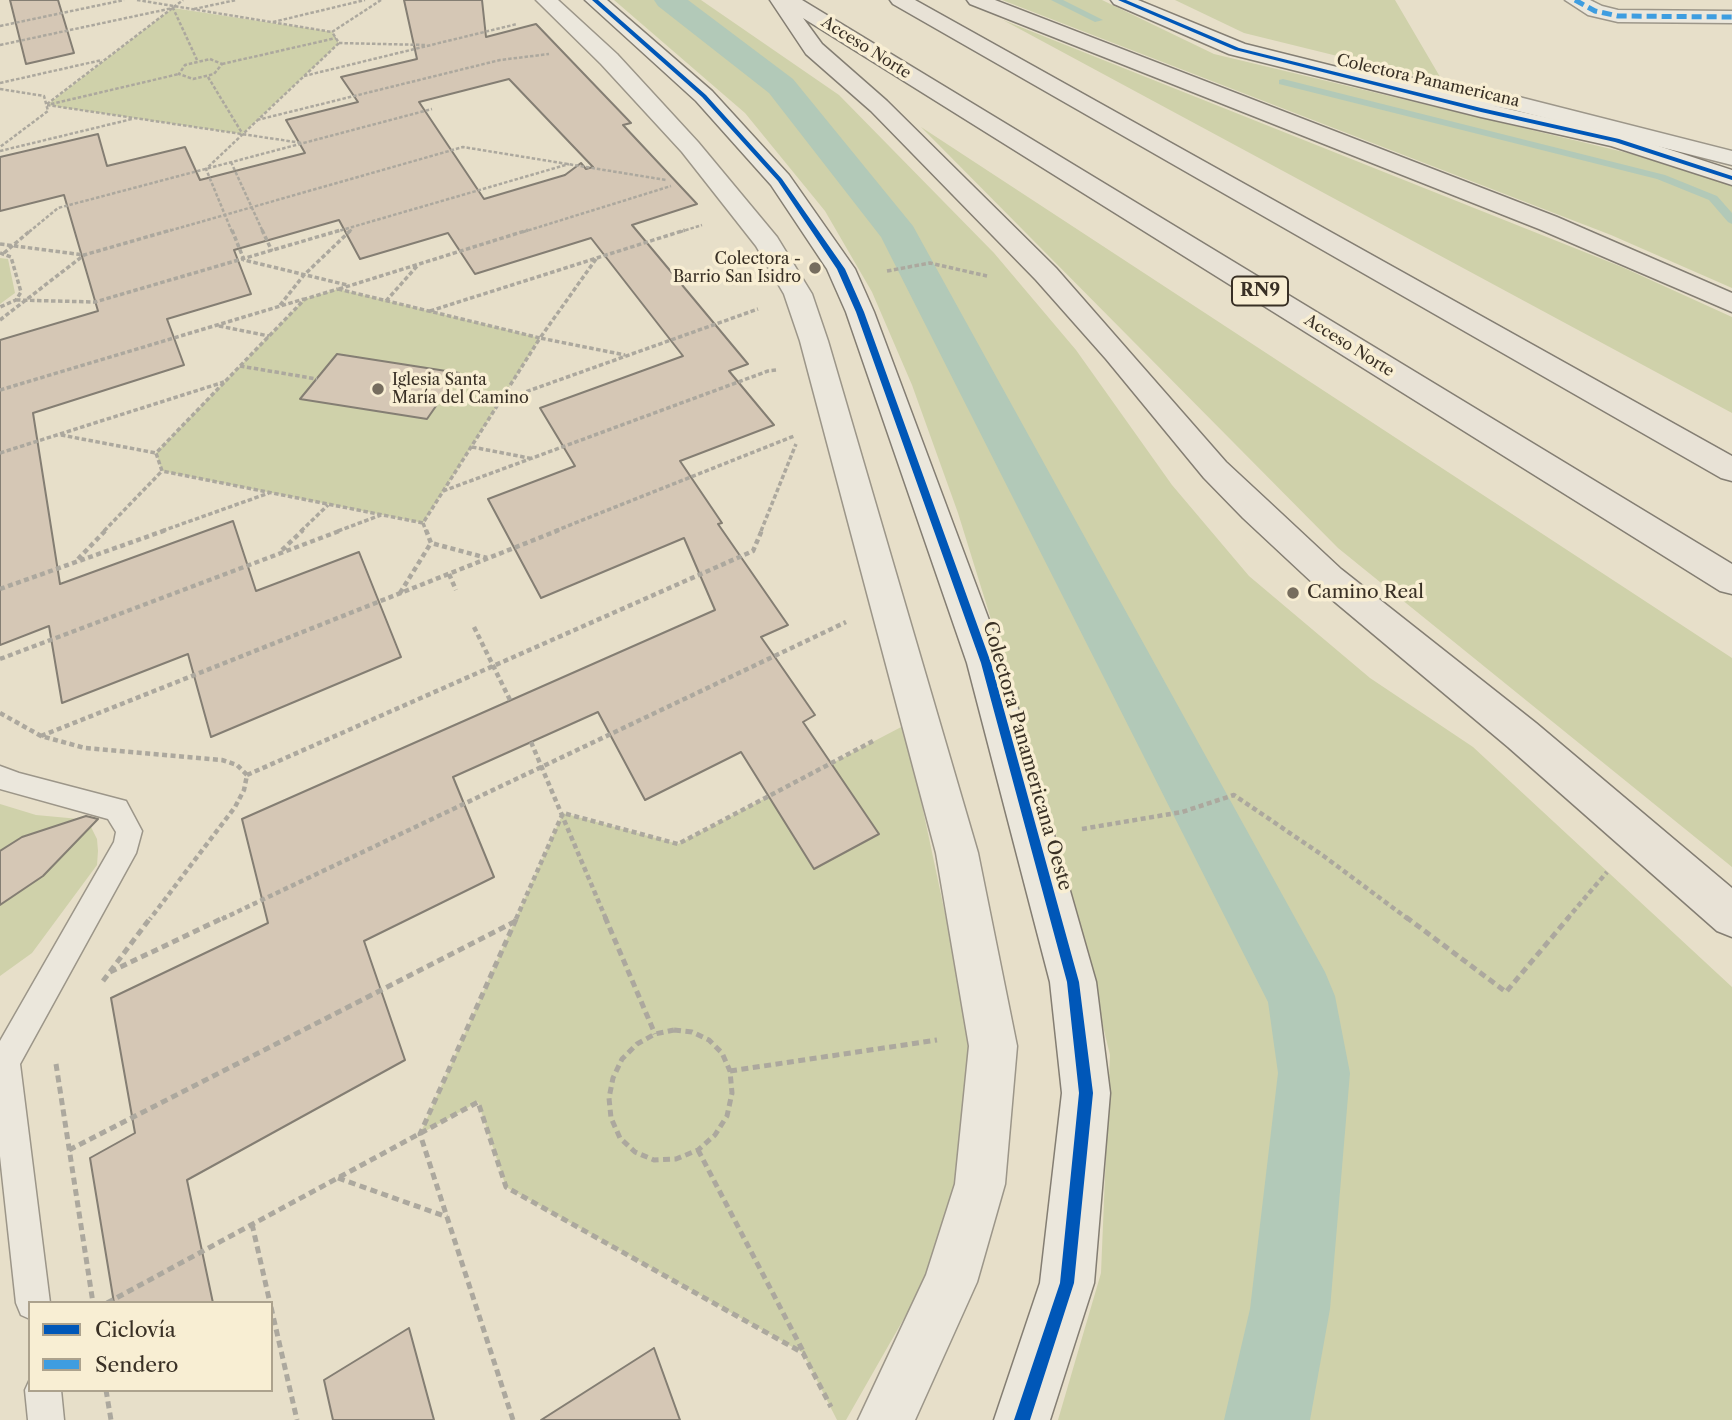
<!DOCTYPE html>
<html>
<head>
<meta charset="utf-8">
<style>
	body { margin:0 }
	#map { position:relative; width:1732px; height:1420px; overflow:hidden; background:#e7dfc9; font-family:"Libre Caslon Text",serif }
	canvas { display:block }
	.legend { position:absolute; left:28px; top:1301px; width:245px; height:91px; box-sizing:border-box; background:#f8eed3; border:2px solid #aca28d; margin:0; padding:9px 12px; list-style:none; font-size:21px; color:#393025 }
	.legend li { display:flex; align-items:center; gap:14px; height:35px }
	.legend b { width:35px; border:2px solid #aca28d }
</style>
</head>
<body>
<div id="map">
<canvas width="1732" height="1420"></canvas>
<ul class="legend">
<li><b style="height:9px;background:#0057b8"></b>Ciclovía</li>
<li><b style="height:9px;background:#3e9de0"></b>Sendero</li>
</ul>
</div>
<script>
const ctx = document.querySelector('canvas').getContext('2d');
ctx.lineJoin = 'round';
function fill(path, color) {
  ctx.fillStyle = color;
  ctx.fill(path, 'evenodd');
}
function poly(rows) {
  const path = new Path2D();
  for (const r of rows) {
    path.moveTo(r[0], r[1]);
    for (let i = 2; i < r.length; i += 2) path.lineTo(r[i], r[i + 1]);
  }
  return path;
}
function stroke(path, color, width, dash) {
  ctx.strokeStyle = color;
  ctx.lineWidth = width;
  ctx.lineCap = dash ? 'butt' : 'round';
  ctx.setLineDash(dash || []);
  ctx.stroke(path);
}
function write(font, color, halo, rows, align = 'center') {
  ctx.font = font + ' "Libre Caslon Text",serif';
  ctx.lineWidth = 7;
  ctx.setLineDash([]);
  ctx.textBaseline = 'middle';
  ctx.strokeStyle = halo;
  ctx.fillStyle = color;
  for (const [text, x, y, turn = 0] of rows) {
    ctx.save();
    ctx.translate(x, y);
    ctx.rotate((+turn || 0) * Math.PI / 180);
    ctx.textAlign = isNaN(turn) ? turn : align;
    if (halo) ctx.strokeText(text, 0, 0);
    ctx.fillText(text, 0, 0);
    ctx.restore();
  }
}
const green = poly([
	[614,0,701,0,839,95,994,253,1076,350,1172,485,1249,576,1370,678,1473,747,1732,987,1732,1420,1058,1420,1101,1273,1110,1055,1050,809,958,513,912,385,872,292,825,211,745,113],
	[1002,0,1102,0,1214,54,1632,154,1732,186,1732,288,1611,235],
	[1175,0,1395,0,1443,82,1244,33],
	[173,8,332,32,339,43,242,134,47,105],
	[1003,20,1622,267,1732,317,1732,413],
	[921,127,1732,658,1732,867,1338,548],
	[0,258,8,259,15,293,0,304],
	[338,289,540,338,423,523,162,471,156,453,305,299],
	[905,725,971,1036,964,1155,927,1278,846,1420,837,1420,803,1353,506,1187,478,1102,420,1134,563,813,678,844],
	[0,804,36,815,79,819,91,827,97,839,98,851,97,865,32,953,0,976]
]);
const stream = poly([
	[1051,0,1063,0,1103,20,1095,22,1051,0],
	[1283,79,1665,175,1717,196,1732,213,1732,224,1728,222,1709,200,1657,179,1279,84,1279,80,1283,79]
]);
const canal = poly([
	[654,0,688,0,793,79,913,226,1325,972,1335,996,1350,1073,1330,1309,1310,1420,1224,1420,1250,1309,1278,1073,1268,1002,881,237,769,93,658,6,654,0]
]);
const building = poly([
	[10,0,58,0,74,53,26,64,10,0],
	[404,0,482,0,486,37,536,24,631,123,623,125,697,204,632,225,748,364,729,371,774,425,680,461,722,523,718,524,788,625,761,637,815,715,803,722,879,834,814,869,741,752,645,800,598,712,453,777,494,877,364,941,405,1060,187,1180,213,1303,114,1303,90,1158,135,1133,111,998,268,923,242,819,715,610,684,538,541,598,488,499,575,466,540,408,683,356,591,238,475,274,448,233,360,259,339,220,234,250,251,294,167,319,184,365,33,413,60,584,233,521,256,591,359,552,401,657,211,737,188,654,62,703,49,626,0,645,0,340,98,311,64,195,0,211,0,157,98,134,107,166,185,147,200,180,305,153,286,120,358,102,341,77,417,59,404,0],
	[509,79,593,167,586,169,581,163,565,175,484,199,419,102,509,79],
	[337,354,459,373,427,419,300,399,337,354],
	[86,816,98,819,43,876,0,905,0,851,22,837,86,816],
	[409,1328,434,1420,333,1420,324,1380,409,1328],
	[654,1348,680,1420,541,1420,654,1348]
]);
const pathFar3 = poly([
	[137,0,332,32],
	[381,0,332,32,339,43,425,45],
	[194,9,236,0],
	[273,22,365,0],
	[0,26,124,0],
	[0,45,173,8,197,60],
	[210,59,222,64,214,74,193,79,179,74,185,65,210,59],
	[222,64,336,38],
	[304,76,517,24],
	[208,77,242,133],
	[0,83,102,60],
	[0,89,44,96,48,111,0,147],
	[47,104,183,0],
	[51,104,179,74],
	[47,105,302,143],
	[257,120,500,60,549,54],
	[0,151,132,119],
	[231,162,263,232],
	[29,232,58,208,432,109],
	[165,232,463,147,666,180],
	[232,232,206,169,339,43],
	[335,232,569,164],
	[349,232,353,228],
	[523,232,671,186],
	[680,232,702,225]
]);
const pathFar2 = poly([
	[232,230,244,260,347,285],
	[262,230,272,251],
	[0,244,84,255],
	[0,253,11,257,21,292,16,300,0,307],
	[4,253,31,230],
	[596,259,540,338,625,355],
	[887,271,930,263,987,276],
	[338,289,540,338,423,523,162,471,156,453,240,366,305,299,338,289],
	[339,289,528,230],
	[16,300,95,302,341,230],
	[386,301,418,265],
	[280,305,304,275,351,230],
	[430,311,685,230],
	[0,320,84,255,171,230],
	[219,326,269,336],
	[240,366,317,379],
	[0,390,304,299],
	[500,401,758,309],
	[61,435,156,453],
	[472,447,534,459],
	[0,453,224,382],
	[443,491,768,371,777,370],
	[423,523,426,531],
	[104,531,162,471],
	[162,531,269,493],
	[301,531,328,505],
	[338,531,381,515],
	[555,531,794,436],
	[761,531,796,444]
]);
const pathFar1 = poly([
	[426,530,431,543,487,558],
	[282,550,303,530],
	[78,559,106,530],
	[449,574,456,590],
	[0,589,166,530],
	[400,593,431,543],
	[474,627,510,700],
	[0,659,342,530],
	[0,713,41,736,85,748,222,760,237,765,247,775,244,790,235,807,150,919],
	[41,736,559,530],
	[531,742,606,919],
	[247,775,753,551,762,530],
	[1082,829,1182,812,1234,795,1325,857,1408,919],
	[222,919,846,622],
	[516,919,563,813,678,844,875,740],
	[1567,919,1607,872]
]);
const path = poly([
	[605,917,655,1034],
	[1406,917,1506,992,1569,917],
	[110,972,225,917],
	[103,981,151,917],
	[674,1030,692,1032,709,1040,722,1053,730,1071,732,1093,727,1116,715,1135,698,1150,676,1159,654,1160,635,1152,620,1138,611,1118,609,1098,613,1078,622,1059,637,1044,655,1034,674,1030],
	[56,1064,93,1303],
	[730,1071,937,1040],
	[69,1150,514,922],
	[698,1150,803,1351],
	[338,1178,447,1217],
	[252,1224,270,1303],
	[107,1303,478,1102,506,1187,803,1353,831,1407],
	[271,1307,297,1420],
	[106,1390,111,1420],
	[513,1420,420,1134,517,917]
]);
const lane = poly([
	[0,766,19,773,126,801,142,831,136,853,20,1064,50,1303,30,1303,30,1319,21,1315,16,1303,0,1156,0,1041,114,842,116,832,108,819,0,789,0,766],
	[30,1379,30,1390,61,1390,64,1420,28,1420,25,1390,30,1379]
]);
const street = poly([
	[536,0,558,0,617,54,698,142,777,237,812,294,828,341,978,853,1017,1046,1005,1184,977,1282,915,1420,858,1420,926,1275,955,1184,969,1046,936,853,800,341,784,294,756,246,682,152,601,64,536,0],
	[1565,0,1590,0,1602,6,1618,10,1732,11,1732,23,1618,22,1588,15,1565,0],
	[1345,66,1515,96,1732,151,1732,165,1514,110,1337,78,1334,73,1337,68,1345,66]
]);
const secondary = poly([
	[585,0,607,0,712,91,789,175,855,269,874,312,1005,663,1096,982,1110,1093,1094,1283,1050,1420,994,1420,1040,1283,1062,1093,1050,982,967,663,846,312,827,269,771,185,696,101,585,0],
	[1111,0,1138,0,1245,44,1481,103,1625,135,1732,170,1732,185,1611,146,1481,117,1229,54,1114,4,1111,0]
]);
const highway = poly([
	[770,0,802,0,1732,564,1732,594,1720,591,803,18,822,44,887,101,1056,268,1226,462,1267,500,1341,569,1536,723,1732,888,1732,937,1717,931,1508,747,1317,587,1243,518,1204,478,1106,359,1036,280,871,111,806,54,770,0],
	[890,0,915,0,1732,456,1732,481,1721,478,893,4,890,0],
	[967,0,995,0,1557,217,1732,293,1732,312,1539,229,970,4,967,0]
]);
const quiet = poly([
	[1575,0,1595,11,1618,16,1732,17]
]);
const cycleway = poly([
	[592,0,598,0,706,95,782,179,845,269,864,312,991,663,1079,982,1093,1093,1074,1283,1030,1420,1014,1420,1060,1283,1079,1093,1067,982,981,663,856,312,837,269,778,181,702,97,592,0],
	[1118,0,1126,0,1239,48,1481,108,1619,139,1732,176,1732,180,1615,142,1481,112,1235,50,1118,0]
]);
const markers = [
	[815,268,7,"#766d5e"],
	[378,389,7,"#766d5e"],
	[1293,593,7,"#766d5e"]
];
const farStreetnames = [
	["Acceso Norte",866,48,32],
	["Colectora Panamericana",1428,81,13],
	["Acceso Norte",1349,346,32]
];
const farPoinames = [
	["Colectora -",801,259],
	["Barrio San Isidro",801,277],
	["Iglesia Santa",392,380,"left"],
	["María del Camino",392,398,"left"]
];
const shields = [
	[1260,291,56]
];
const shieldNames = [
	["RN9",1260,291]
];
const poiNames = [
	["Camino Real",1307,593]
];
const streetNames = [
	["Colectora Panamericana Oeste",1027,756,74]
];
fill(green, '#cfd1aa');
fill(stream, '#b2c9b8');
fill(canal, '#b2c9b8');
fill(building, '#d5c7b5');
stroke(building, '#847e73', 2);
stroke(lane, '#9c9689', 3);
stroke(street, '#9c9689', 3);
stroke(secondary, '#847e73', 3);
stroke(highway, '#847e73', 3);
stroke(pathFar3, '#aca89e', 2.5, [3.5, 2]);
stroke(pathFar2, '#aca89e', 3.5, [4.5, 2.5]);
stroke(pathFar1, '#aca89e', 4.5, [5, 3.5]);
stroke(path, '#aca89e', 5, [7, 4.5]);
fill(lane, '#ebe7dc');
fill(street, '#ebe7dc');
fill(secondary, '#ebe7dc');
fill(highway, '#e8e2d6');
stroke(quiet, '#3e9de0', 5, [10, 5]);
fill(cycleway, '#0057b8');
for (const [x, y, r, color] of markers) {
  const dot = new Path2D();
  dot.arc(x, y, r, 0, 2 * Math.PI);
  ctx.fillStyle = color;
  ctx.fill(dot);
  stroke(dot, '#f8eed3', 2.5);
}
write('16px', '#393025', '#f8eed3', farStreetnames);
write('16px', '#393025', '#f8eed3', farPoinames, 'right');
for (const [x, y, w] of shields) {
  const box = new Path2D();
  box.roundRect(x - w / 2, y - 14.5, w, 29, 5);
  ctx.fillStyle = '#f8eed3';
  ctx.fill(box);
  stroke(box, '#393025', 2);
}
write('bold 18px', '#393025', null, shieldNames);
write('19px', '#393025', '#f8eed3', poiNames, 'left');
write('19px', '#393025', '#f8eed3', streetNames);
</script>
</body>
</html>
